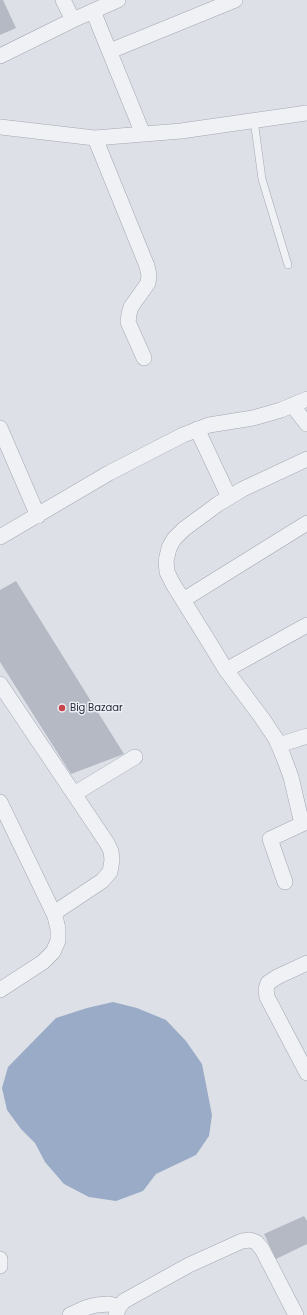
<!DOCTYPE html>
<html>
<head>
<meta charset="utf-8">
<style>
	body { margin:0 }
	canvas { display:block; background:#dde0e7 }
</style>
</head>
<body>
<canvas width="307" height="1315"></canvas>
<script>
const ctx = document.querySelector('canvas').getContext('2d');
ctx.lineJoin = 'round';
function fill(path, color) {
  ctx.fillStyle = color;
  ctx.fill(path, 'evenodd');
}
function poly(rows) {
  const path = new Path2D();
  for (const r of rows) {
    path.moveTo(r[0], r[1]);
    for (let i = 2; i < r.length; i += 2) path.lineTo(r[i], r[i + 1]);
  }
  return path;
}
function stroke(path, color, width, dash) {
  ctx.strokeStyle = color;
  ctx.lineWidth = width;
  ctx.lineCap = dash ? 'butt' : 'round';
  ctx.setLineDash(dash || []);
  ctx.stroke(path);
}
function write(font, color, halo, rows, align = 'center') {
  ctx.font = font + ' Poppins,sans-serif';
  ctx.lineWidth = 3;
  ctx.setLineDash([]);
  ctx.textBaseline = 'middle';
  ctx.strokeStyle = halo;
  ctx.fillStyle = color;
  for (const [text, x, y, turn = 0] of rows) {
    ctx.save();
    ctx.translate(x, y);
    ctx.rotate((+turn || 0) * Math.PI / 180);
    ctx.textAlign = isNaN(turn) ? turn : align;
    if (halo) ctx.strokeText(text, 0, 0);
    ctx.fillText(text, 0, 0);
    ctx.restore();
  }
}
const water = poly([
	[113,1002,137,1008,166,1020,186,1041,202,1064,212,1115,209,1136,196,1155,156,1174,143,1191,116,1201,89,1197,64,1184,45,1162,35,1143,21,1129,7,1110,2,1088,8,1067,56,1018,87,1008]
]);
const building = poly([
	[0,0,3,0,16,28,0,35],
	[16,581,124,754,71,774,0,662,0,590],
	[304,1216,307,1221,307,1244,276,1259,264,1234]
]);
const lane = poly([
	[254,120,262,179,288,265]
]);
const street = poly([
	[63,0,73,20],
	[93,11,143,134],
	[110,51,235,0],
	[0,56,73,20,118,0],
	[0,127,95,138,181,131,307,113],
	[95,138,147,266,149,275,148,283,131,307,129,314,128,322,144,358],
	[292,405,307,424],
	[0,428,38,516],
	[197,429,229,497],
	[0,537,109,473,183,435,209,425,253,418,281,410,307,399],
	[183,600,307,523],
	[226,670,307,625],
	[0,684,107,843,111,851,112,860,110,872,102,881,54,913],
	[279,745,307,736],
	[74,794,135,757],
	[0,802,55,916,58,929,58,941,53,952,43,962,0,990],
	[285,882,270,839,302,824,291,777,284,758,276,739,262,718,226,670,209,642,173,584,167,572,166,561,169,548,174,539,184,529,218,504,243,489,307,459],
	[307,963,277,977,268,983,266,989,267,997,307,1073],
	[0,1259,0,1266],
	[70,1315,85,1308,96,1305,109,1304,119,1307],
	[116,1315,119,1307,124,1301,189,1265,242,1241,250,1240,256,1242,262,1249,296,1315]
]);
const markers = [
	[62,708,4,"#c9454c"]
];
const poiNames = [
	["Big Bazaar",70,708]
];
fill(water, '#99abc6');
fill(building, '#b5b9c3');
stroke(lane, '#a3a7b1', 8);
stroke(street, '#a3a7b1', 16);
stroke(lane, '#f0f1f5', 7);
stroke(street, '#f0f1f5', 15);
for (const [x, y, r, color] of markers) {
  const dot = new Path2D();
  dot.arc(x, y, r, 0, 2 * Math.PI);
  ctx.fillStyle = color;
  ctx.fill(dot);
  stroke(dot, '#edeff4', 1.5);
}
write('10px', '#272d3d', '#edeff4', poiNames, 'left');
</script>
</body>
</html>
